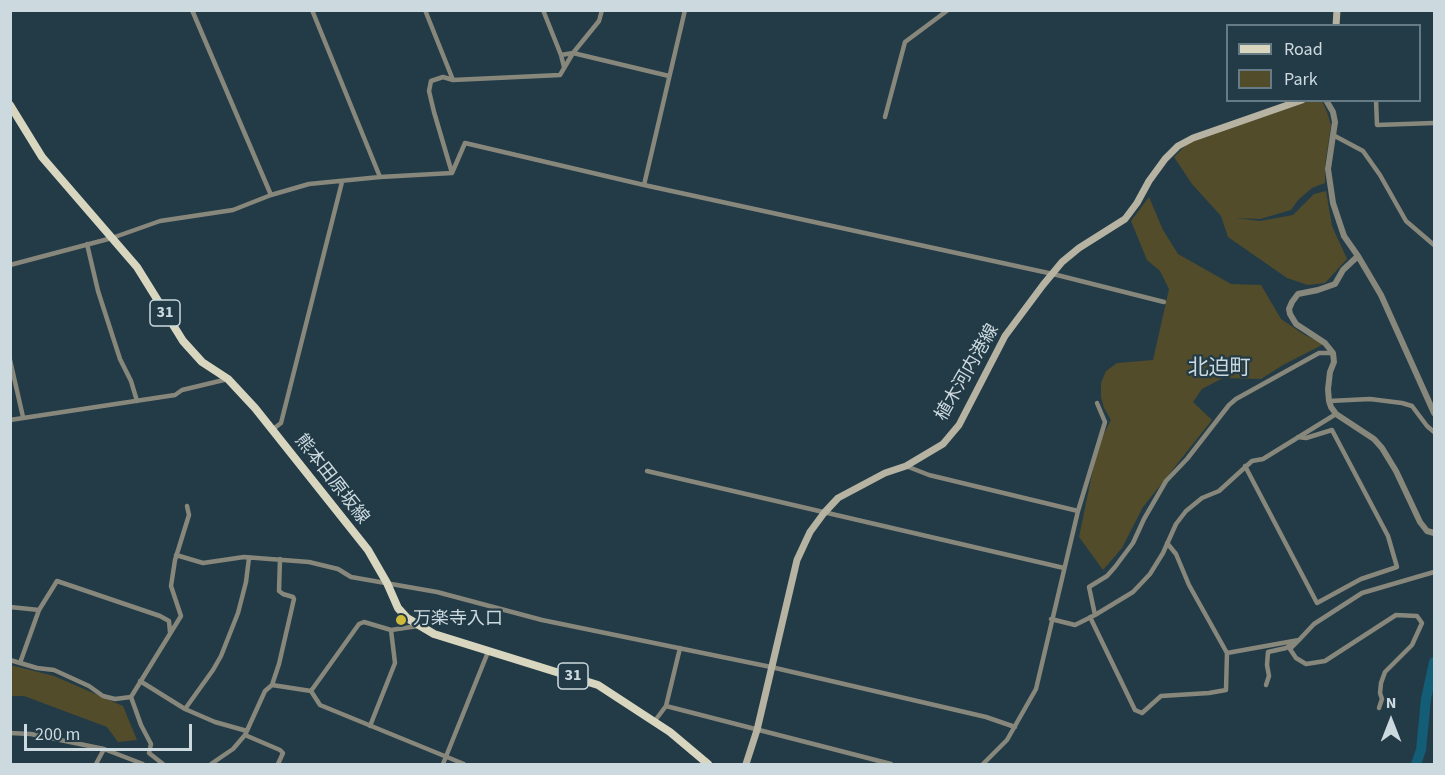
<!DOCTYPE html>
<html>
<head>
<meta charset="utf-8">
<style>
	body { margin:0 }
	#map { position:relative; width:1445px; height:775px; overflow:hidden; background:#233b46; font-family:"Source Sans 3",sans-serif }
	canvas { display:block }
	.frame { position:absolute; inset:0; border:12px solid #ccdae0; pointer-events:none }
	.legend { position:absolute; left:1226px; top:24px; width:195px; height:78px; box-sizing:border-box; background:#233b46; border:2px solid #677b84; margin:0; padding:8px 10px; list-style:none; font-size:18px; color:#ccdae0 }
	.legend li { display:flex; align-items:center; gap:12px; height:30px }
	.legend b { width:30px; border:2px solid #677b84 }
	.north { position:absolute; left:1361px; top:691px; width:60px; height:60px; -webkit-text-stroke:4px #233b46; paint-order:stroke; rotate:0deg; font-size:16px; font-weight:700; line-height:24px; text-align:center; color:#ccdae0 }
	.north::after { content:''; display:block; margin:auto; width:21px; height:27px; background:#ccdae0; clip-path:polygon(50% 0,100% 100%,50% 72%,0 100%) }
	.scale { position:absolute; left:24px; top:724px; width:168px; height:27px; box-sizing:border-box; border:3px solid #ccdae0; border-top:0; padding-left:8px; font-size:18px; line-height:21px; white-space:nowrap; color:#ccdae0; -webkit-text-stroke:4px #233b46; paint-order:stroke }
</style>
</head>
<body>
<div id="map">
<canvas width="1445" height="775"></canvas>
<div class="frame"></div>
<ul class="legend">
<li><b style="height:8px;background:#d9d6c0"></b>Road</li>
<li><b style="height:16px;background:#524c2b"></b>Park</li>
</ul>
<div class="north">N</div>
<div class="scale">200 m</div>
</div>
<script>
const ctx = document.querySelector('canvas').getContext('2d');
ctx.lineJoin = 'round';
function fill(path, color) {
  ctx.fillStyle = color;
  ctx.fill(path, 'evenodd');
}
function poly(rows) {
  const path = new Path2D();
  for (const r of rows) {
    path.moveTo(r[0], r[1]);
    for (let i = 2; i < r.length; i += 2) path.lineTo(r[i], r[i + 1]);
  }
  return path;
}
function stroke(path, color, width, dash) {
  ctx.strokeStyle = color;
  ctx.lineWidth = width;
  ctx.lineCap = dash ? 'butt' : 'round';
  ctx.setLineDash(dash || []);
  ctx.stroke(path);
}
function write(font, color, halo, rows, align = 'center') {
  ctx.font = font + ' "Source Sans 3","Noto Sans JP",sans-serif';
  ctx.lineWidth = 4.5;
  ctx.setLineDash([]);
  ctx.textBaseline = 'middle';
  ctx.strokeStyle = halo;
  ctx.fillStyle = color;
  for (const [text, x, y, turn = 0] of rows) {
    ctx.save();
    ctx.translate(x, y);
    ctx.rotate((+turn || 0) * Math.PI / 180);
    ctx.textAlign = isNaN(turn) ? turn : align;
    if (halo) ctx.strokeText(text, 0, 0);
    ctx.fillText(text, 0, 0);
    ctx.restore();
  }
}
const green = poly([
	[1298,101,1322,101,1327,112,1331,125,1325,165,1325,183,1312,188,1298,200,1291,210,1260,219,1236,218,1260,221,1293,215,1314,194,1326,191,1332,226,1347,259,1325,283,1308,285,1287,278,1228,237,1221,216,1192,184,1174,157,1193,138],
	[1149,197,1163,230,1178,254,1231,284,1261,285,1281,319,1303,334,1324,344,1283,365,1261,379,1223,378,1202,389,1193,402,1212,420,1143,507,1122,548,1103,570,1079,537,1098,445,1111,420,1104,408,1101,397,1101,383,1106,371,1117,363,1153,360,1169,289,1160,271,1147,260,1131,221],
	[10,665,54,676,123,706,137,740,118,742,107,727,24,696,11,696]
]);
const river = poly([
	[1416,764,1421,750,1426,699,1434,662]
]);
const minor = poly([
	[192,10,271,195],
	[312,10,380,177],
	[425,10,453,80],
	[543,10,561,55,564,67],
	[10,11,11,10],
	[561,55,573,53,669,76],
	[1376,100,1377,125,1434,123],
	[885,117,905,42,948,10],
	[1333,135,1363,151,1380,175,1406,221,1434,245],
	[452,173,465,143,644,185,1053,274,1164,302],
	[644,185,685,10],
	[87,244,98,291,120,359,131,381,137,401],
	[10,265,112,238,160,221,233,210,271,195,309,184,380,177,452,173,434,112,429,91,431,81,443,77,453,80,560,75,573,53,599,21,602,10],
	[10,360,23,417],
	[1329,401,1370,399,1402,403,1412,406,1427,426,1434,432],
	[10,420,175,395,182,390,228,379],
	[272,430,281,423,342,182],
	[906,466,929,475,1078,511,1036,689,1007,740,983,764],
	[1245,466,1317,603,1361,579,1397,567,1388,536,1332,430,1306,438,1298,437],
	[647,471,1064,568],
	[1078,511,1105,422,1097,403],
	[176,555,203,563,244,557,309,562,338,569,351,577,437,592,542,620,771,667,986,717,1015,727],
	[10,607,39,610],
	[1095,615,1133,592,1150,574,1163,553,1176,524,1186,511,1202,498,1219,491,1252,461,1263,459,1336,414],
	[1090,617,1135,710,1142,713,1161,696,1209,693,1226,690,1227,653,1189,585,1176,554,1167,543],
	[1051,619,1075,625,1095,615,1089,587,1107,576,1115,567,1133,543,1144,519,1166,481,1187,459,1229,405,1236,399,1319,353,1333,353],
	[1299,640,1290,649,1296,658,1306,664,1325,661,1396,615,1417,616,1422,623,1412,645,1385,672,1381,683,1380,693,1382,699,1379,708],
	[1227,653,1299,640,1314,624,1362,593,1434,572],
	[10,660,37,668,54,670,89,686,103,696,115,699,131,697],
	[20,663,39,610,57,581,160,616,169,621,170,632],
	[140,681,185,709,215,722,247,731],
	[272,685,311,691],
	[1266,685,1269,676,1267,665,1268,652,1286,648,1291,645],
	[311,691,320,705,464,764],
	[311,691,359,624,364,622,391,630,418,626],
	[666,706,891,764],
	[185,709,213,670,221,656,238,613,246,582,249,558],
	[654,722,666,706,680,648],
	[370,726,395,663,391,630],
	[10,733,31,734,104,749,143,764],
	[245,735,280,750,283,753,278,764],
	[96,764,104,749],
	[163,764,149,753,151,744,141,725,131,697,181,616,171,586,175,560,189,515,187,506],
	[211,764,233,749,245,735,265,691,272,685,279,664,294,599,293,597,283,594,279,591,280,559],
	[443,764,488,652]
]);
const tertiary = poly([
	[1326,100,1333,112,1335,122,1328,169,1333,203,1344,236,1358,256,1343,270,1335,284,1318,290,1298,294,1292,302,1289,309,1290,314,1296,324,1325,343,1333,353,1334,362,1330,372,1328,389,1329,401,1331,407,1336,414,1374,439,1382,448,1396,471,1420,522,1427,531,1434,533],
	[1358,256,1381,295,1434,413]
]);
const secondary = poly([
	[1336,26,1337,10],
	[746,764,757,730,797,560,810,532,824,513,838,498,885,473,906,466,943,444,959,425,1005,336,1043,285,1062,262,1079,248,1125,219,1137,203,1149,181,1165,159,1178,146,1193,138,1302,100]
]);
const primary = poly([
	[10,105,42,157,137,267,183,341,202,362,228,379,255,408,368,550,387,583,398,608,407,618,434,634,598,685,670,732,708,764]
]);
const markers = [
	[401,620,6,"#ceb938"]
];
const shields = [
	[165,313,30],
	[573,676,30]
];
const shieldNames = [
	["31",165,313],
	["31",573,676]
];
const streetNames = [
	["植木河内港線",968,373,-60],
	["熊本田原坂線",331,480,52]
];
const poiNames = [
	["万楽寺入口",413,620]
];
const quarterNames = [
	["北迫町",1219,369]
];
fill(green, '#524c2b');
stroke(river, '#135d76', 10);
stroke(minor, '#88877c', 4.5);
stroke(tertiary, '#88877c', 6);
stroke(secondary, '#b6b3a2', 7);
stroke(primary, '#d9d6c0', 8);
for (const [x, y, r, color] of markers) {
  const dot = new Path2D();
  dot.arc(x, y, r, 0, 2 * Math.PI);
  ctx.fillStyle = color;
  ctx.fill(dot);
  stroke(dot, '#233b46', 2);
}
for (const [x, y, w] of shields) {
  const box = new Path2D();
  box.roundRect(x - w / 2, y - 13, w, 26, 4.5);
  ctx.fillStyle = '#233b46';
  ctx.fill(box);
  stroke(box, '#ccdae0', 1.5);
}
write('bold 16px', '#ccdae0', null, shieldNames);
write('18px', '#ccdae0', '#233b46', streetNames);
write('18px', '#ccdae0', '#233b46', poiNames, 'left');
write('21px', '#ccdae0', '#233b46', quarterNames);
</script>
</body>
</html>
